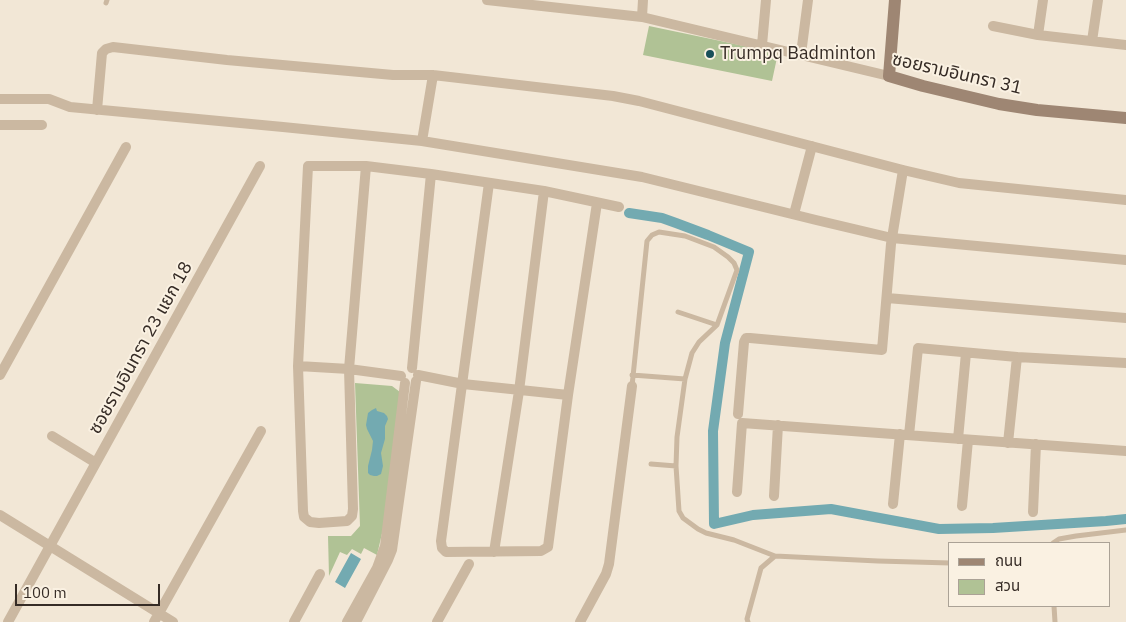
<!DOCTYPE html>
<html>
<head>
<meta charset="utf-8">
<style>
	body { margin:0 }
	#map { position:relative; width:1126px; height:622px; overflow:hidden; background:#f2e7d6; font-family:"IBM Plex Sans","Noto Sans Thai",sans-serif }
	canvas { display:block }
	.legend { position:absolute; left:948px; top:542px; width:162px; height:65px; box-sizing:border-box; background:#faf1e2; border:1px solid #aba296; margin:0; padding:6px 9px; list-style:none; font-size:15px; color:#352b25 }
	.legend li { display:flex; align-items:center; gap:10px; height:25px }
	.legend b { width:25px; border:1px solid #aba296 }
	.scale { position:absolute; left:15px; top:584px; width:145px; height:22px; box-sizing:border-box; border:2px solid #352b25; border-top:0; padding-left:6px; font-size:15px; line-height:18px; white-space:nowrap; color:#352b25; -webkit-text-stroke:4px #faf1e2; paint-order:stroke }
</style>
</head>
<body>
<div id="map">
<canvas width="1126" height="622"></canvas>
<ul class="legend">
<li><b style="height:6px;background:#9e8673"></b>ถนน</li>
<li><b style="height:14px;background:#b0c295"></b>สวน</li>
</ul>
<div class="scale">100 m</div>
</div>
<script>
const ctx = document.querySelector('canvas').getContext('2d');
ctx.lineJoin = 'round';
function fill(path, color) {
  ctx.fillStyle = color;
  ctx.fill(path, 'evenodd');
}
function poly(rows) {
  const path = new Path2D();
  for (const r of rows) {
    path.moveTo(r[0], r[1]);
    for (let i = 2; i < r.length; i += 2) path.lineTo(r[i], r[i + 1]);
  }
  return path;
}
function stroke(path, color, width, dash) {
  ctx.strokeStyle = color;
  ctx.lineWidth = width;
  ctx.lineCap = dash ? 'butt' : 'round';
  ctx.setLineDash(dash || []);
  ctx.stroke(path);
}
function write(font, color, halo, rows, align = 'center') {
  ctx.font = font + ' "IBM Plex Sans","Noto Sans Thai",sans-serif';
  ctx.lineWidth = 4;
  ctx.setLineDash([]);
  ctx.textBaseline = 'middle';
  ctx.strokeStyle = halo;
  ctx.fillStyle = color;
  for (const [text, x, y, turn = 0] of rows) {
    ctx.save();
    ctx.translate(x, y);
    ctx.rotate((+turn || 0) * Math.PI / 180);
    ctx.textAlign = isNaN(turn) ? turn : align;
    if (halo) ctx.strokeText(text, 0, 0);
    ctx.fillText(text, 0, 0);
    ctx.restore();
  }
}
const green = poly([
	[649,26,778,53,772,81,643,55],
	[355,383,392,386,400,392,383,529,377,555,364,548,361,554,352,549,347,555,340,552,329,576,328,536,351,536,360,526]
]);
const water = poly([
	[376,408,377,411,384,413,387,416,388,419,385,426,385,439,381,453,383,466,381,474,377,476,374,476,370,475,368,473,368,466,372,450,373,441,367,429,366,425,368,413,372,410],
	[351,553,361,559,345,588,335,582]
]);
const canal = poly([
	[629,213,662,218,676,223,708,235,749,252,725,343,713,431,714,524,753,515,831,509,939,529,993,528,1106,521,1126,519]
]);
const lane = poly([
	[106,3,107,0],
	[678,312,717,325],
	[632,375,685,379],
	[632,386,647,241,652,235,659,232,685,236,714,247,728,257,734,263,737,270,717,325,699,342,692,353,685,379,677,437,676,466,679,511,683,518,698,529,706,533,734,540,775,556],
	[651,464,676,466],
	[1053,543,1059,539,1076,536,1126,530],
	[1054,606,1055,622],
	[748,622,747,619,761,568,775,556,878,561,950,563]
]);
const street = poly([
	[487,0,642,17,889,76],
	[642,17,643,0],
	[993,26,1038,35,1126,45],
	[1038,35,1043,0],
	[1092,41,1098,0],
	[762,45,766,0],
	[801,54,808,0],
	[0,99,49,99,70,107,283,127,422,141,642,177,816,220,892,238,1126,260],
	[97,110,102,53,106,49,113,47,227,60,393,75,433,75,613,96,639,101,903,170,959,183,1126,200],
	[0,125,42,125],
	[422,141,433,75],
	[366,166,349,369,353,509,352,516,347,521,319,523,310,522,304,517,303,511,298,366,308,166,366,166,431,174,544,191,619,207],
	[489,183,441,541,442,548,446,552,541,551,548,547,568,395,597,203],
	[794,214,812,146],
	[887,298,1126,318],
	[298,366,349,369,401,376],
	[412,368,431,174],
	[0,375,126,147],
	[418,375,463,384,568,395],
	[738,414,744,342,746,338,750,338,882,350,891,244,903,170],
	[909,435,918,348,1017,357,1126,363],
	[52,436,96,463],
	[958,439,966,353],
	[1008,443,1017,357],
	[737,492,742,423,1126,451],
	[774,496,778,425],
	[893,504,900,434],
	[962,506,968,440],
	[1033,512,1036,444],
	[0,515,173,622],
	[494,552,519,391,544,191],
	[8,622,260,166],
	[154,622,261,431],
	[294,622,320,574],
	[347,622,377,568,385,546,405,383],
	[356,622,388,560,392,550,416,381],
	[437,622,469,564],
	[580,622,606,574,609,564,632,386]
]);
const secondary = poly([
	[895,0,889,76,923,86,999,104,1037,110,1126,118]
]);
const markers = [
	[710,54,5,"#184f59"]
];
const poiNames = [
	["Trumpq Badminton",720,54]
];
const streetNames = [
	["ซอยรามอินทรา 31",957,74,13],
	["ซอยรามอินทรา 23 แยก 18",141,348,-61]
];
fill(green, '#b0c295');
fill(water, '#73aab1');
stroke(canal, '#73aab1', 10);
stroke(lane, '#cbb8a1', 5);
stroke(street, '#cbb8a1', 10);
stroke(secondary, '#9e8673', 12);
for (const [x, y, r, color] of markers) {
  const dot = new Path2D();
  dot.arc(x, y, r, 0, 2 * Math.PI);
  ctx.fillStyle = color;
  ctx.fill(dot);
  stroke(dot, '#faf1e2', 2);
}
write('18px', '#352b25', '#faf1e2', poiNames, 'left');
write('18px', '#352b25', '#faf1e2', streetNames);
</script>
</body>
</html>
